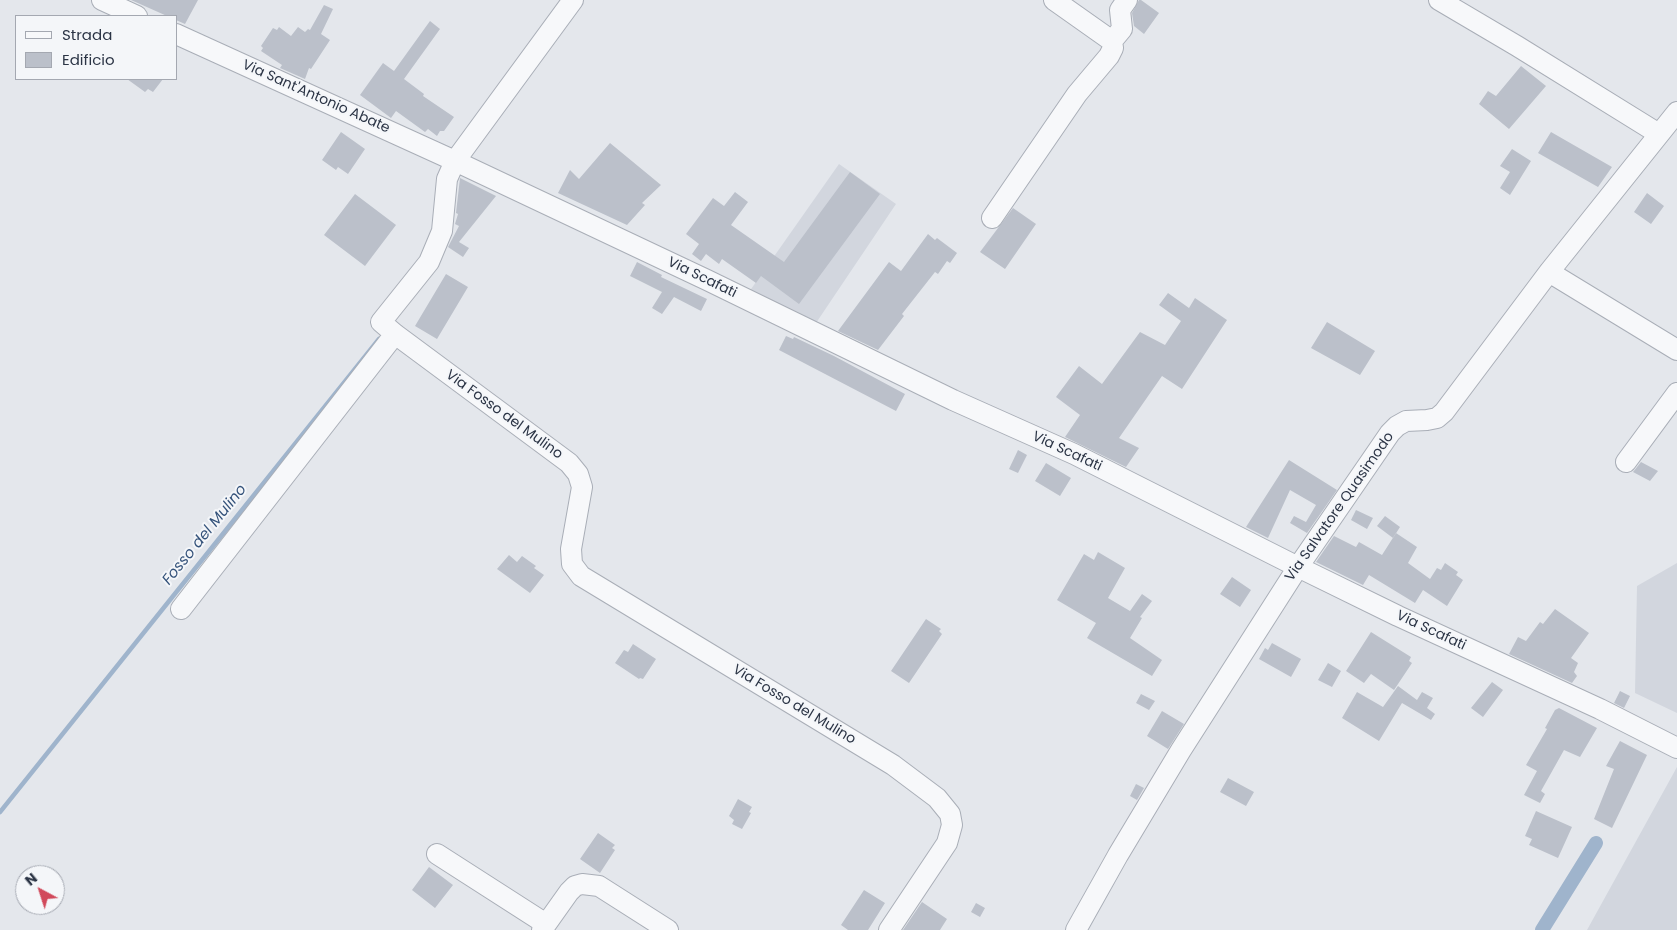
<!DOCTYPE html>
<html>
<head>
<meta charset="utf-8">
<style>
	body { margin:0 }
	#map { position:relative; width:1677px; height:930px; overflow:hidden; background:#e4e7ec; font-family:Poppins,sans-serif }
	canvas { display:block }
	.legend { position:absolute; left:15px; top:15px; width:162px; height:65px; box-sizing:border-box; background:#f4f6f9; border:1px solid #a4a8b1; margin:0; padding:6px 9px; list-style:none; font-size:15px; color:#2b3445 }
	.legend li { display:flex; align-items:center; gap:10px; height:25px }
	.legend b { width:25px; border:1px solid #a4a8b1 }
	.north { position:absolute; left:15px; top:865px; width:50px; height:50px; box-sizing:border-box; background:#f4f6f9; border:1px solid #a4a8b1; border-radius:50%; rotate:320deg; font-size:14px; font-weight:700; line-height:20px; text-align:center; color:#2b3445 }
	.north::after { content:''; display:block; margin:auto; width:18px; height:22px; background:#d1495b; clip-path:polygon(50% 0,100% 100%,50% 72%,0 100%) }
</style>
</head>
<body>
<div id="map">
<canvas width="1677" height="930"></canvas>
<ul class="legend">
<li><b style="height:6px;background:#f7f8fa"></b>Strada</li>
<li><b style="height:14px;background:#bbc0ca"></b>Edificio</li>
</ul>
<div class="north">N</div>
</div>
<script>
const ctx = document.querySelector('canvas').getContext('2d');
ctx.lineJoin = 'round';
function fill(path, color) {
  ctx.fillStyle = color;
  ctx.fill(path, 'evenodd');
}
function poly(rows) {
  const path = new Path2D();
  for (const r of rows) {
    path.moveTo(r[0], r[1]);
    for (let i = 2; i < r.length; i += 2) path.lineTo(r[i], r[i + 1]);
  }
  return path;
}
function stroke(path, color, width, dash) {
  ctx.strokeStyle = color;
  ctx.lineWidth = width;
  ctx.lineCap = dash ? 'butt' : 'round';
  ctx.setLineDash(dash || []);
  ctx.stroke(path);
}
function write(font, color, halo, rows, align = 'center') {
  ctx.font = font + ' Poppins,sans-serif';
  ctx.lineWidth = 4;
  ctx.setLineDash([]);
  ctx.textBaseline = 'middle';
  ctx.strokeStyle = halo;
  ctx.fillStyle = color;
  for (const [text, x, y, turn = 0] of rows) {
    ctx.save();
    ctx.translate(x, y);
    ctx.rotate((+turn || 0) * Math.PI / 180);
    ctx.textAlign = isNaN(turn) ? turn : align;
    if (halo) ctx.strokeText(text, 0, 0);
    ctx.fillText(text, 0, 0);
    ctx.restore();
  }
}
const built = poly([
	[839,164,896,204,816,323,749,292],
	[1677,563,1677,713,1635,693,1637,586],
	[1677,767,1677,930,1587,930]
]);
const stream = poly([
	[0,812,379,339]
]);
const canal = poly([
	[1542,930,1596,843]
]);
const building = poly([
	[131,0,198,0,185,24,176,20,176,16,167,16],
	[1139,0,1141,0,1159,13,1144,34,1134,26,1132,13],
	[324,5,333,9,321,34,330,40,311,69,309,68,305,79,280,68,282,65,261,51,263,48,261,46,273,28,277,30,279,27,291,36,298,27,305,32,308,29,310,30],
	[430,21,440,29,404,79,424,94,423,96,454,117,444,131,440,131,437,136,428,129,425,132,396,111,391,118,360,95,383,63,394,71],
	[1521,66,1546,86,1509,129,1479,104,1488,91,1496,96],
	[127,79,163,79,153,92,148,89,145,92],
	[341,132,365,149,348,174,338,167,336,170,322,160],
	[1551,132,1612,167,1598,187,1538,153],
	[610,143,661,185,642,203,645,205,627,225,558,193,570,170,579,179],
	[1512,149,1531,161,1510,195,1500,188,1510,172,1500,166],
	[850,172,880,194,799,304,761,276,756,283,722,259,719,264,706,254,701,261,692,254,699,244,686,234,713,198,724,206,735,192,748,202,731,225,784,262],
	[460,178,496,196,459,242,469,248,463,257,448,247,459,226,455,224,458,214,456,213],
	[1647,193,1664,206,1651,224,1634,212],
	[355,194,396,225,365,266,324,235],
	[1013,208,1036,224,1005,269,980,252],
	[928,234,935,240,937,238,957,253,950,263,947,261,938,274,935,272,902,314,904,316,878,350,838,331,889,262,901,271],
	[637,262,662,275,661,277,707,299,701,311,674,297,662,314,652,308,662,292,630,276],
	[446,274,468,287,437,339,415,326],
	[1168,293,1189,308,1195,298,1227,320,1182,389,1162,376,1119,438,1139,448,1126,467,1065,437,1080,415,1056,397,1079,366,1102,384,1140,332,1165,345,1181,321,1159,305],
	[1327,322,1375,351,1360,375,1311,348],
	[786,336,793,339,794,337,834,356,905,394,896,411,779,350],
	[1018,450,1027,455,1018,473,1009,469],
	[1289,460,1337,490,1307,533,1290,523,1294,516,1306,522,1316,505,1290,490,1268,538,1246,527],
	[1641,462,1658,471,1650,481,1633,472],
	[1046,463,1071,478,1060,496,1035,481],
	[1356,510,1373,518,1367,529,1351,520],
	[1385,516,1400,527,1393,538,1377,526],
	[1396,533,1417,547,1408,563,1430,579,1437,568,1441,570,1445,563,1458,572,1456,575,1463,580,1447,606,1423,590,1415,603,1369,575,1363,585,1316,562,1334,536,1356,547,1359,542,1382,555],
	[1098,552,1125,568,1108,598,1130,611,1142,594,1152,601,1140,617,1142,618,1130,638,1162,660,1152,676,1087,638,1096,623,1057,600,1084,554,1094,560],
	[509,555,517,562,522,556,536,566,534,568,544,575,530,593,497,569],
	[1232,577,1251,590,1240,607,1220,594],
	[1555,609,1589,633,1571,658,1578,663,1574,672,1577,676,1572,683,1509,654,1518,637,1526,641,1540,622,1543,624],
	[926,619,941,629,939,631,942,634,909,683,891,671],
	[1371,632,1411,657,1409,661,1412,663,1394,690,1371,674,1364,683,1346,671],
	[1272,643,1301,659,1291,677,1259,659,1265,648,1268,650],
	[633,644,656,659,643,679,640,678,639,679,615,663,624,650,628,652],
	[1328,663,1341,671,1332,687,1318,680],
	[1492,682,1503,690,1483,717,1471,708],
	[1398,686,1417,700,1422,692,1433,698,1427,708,1435,714,1431,720,1402,703,1379,741,1342,718,1357,692,1383,707],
	[1620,691,1630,696,1624,708,1614,703],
	[1141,694,1155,701,1149,710,1136,703],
	[1559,708,1597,728,1580,757,1564,750,1541,791,1545,794,1540,803,1524,795,1537,771,1526,765,1547,729,1545,728,1555,710],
	[1162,711,1184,724,1168,749,1147,736],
	[1620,741,1647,755,1612,828,1594,819,1614,769,1606,766],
	[1228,778,1254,792,1246,806,1220,792],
	[1136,784,1144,788,1137,800,1130,796],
	[738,799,752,807,749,812,751,813,742,829,732,824,734,820,729,816],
	[1536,811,1572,827,1558,858,1529,845,1532,839,1525,836],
	[598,833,615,845,612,848,615,850,600,873,580,859],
	[429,867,453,885,435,908,412,890],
	[864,890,885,903,868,930,848,930,841,925],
	[922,902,947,919,940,930,903,930],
	[976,903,985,908,980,917,971,912]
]);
const minor = poly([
	[102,0,137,16],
	[573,0,455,161,447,179,442,231,429,262,381,322,395,334,569,463,578,474,582,487,571,549,572,564,581,576,893,765,937,798,950,814,952,825,947,843,889,930],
	[1439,0,1517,46,1659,134],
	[176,34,455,161,707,280,953,400,1074,454,1298,567,1398,616,1600,709,1677,748],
	[1112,41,1122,29,1120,10,1127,0],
	[992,218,1077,94,1109,56,1113,48,1112,41,1054,0],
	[1549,272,1677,350],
	[1626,462,1677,393],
	[181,609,395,334],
	[437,854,546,924],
	[542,930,569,892,575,886,582,884,599,886,668,930],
	[1076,930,1118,855,1181,750,1298,567,1390,433,1397,426,1406,421,1427,420,1437,418,1444,412,1549,272,1677,112]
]);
const streetNames = [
	["Via Sant'Antonio Abate",316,97,24],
	["Via Scafati",702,278,26],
	["Via Fosso del Mulino",504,415,36],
	["Via Scafati",1067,452,25],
	["Via Salvatore Quasimodo",1340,507,-55],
	["Via Scafati",1431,631,25],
	["Via Fosso del Mulino",794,705,31]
];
const waterNames = [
	["Fosso del Mulino",205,535,-51]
];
fill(built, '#d2d6de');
stroke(stream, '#9fb4cc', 4.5);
stroke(canal, '#9fb4cc', 14);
fill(building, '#bbc0ca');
stroke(minor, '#a9aeb7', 22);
stroke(minor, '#f7f8fa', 20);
write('14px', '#2b3445', '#f4f6f9', streetNames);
write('italic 15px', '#34527a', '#f4f6f9', waterNames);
</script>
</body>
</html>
